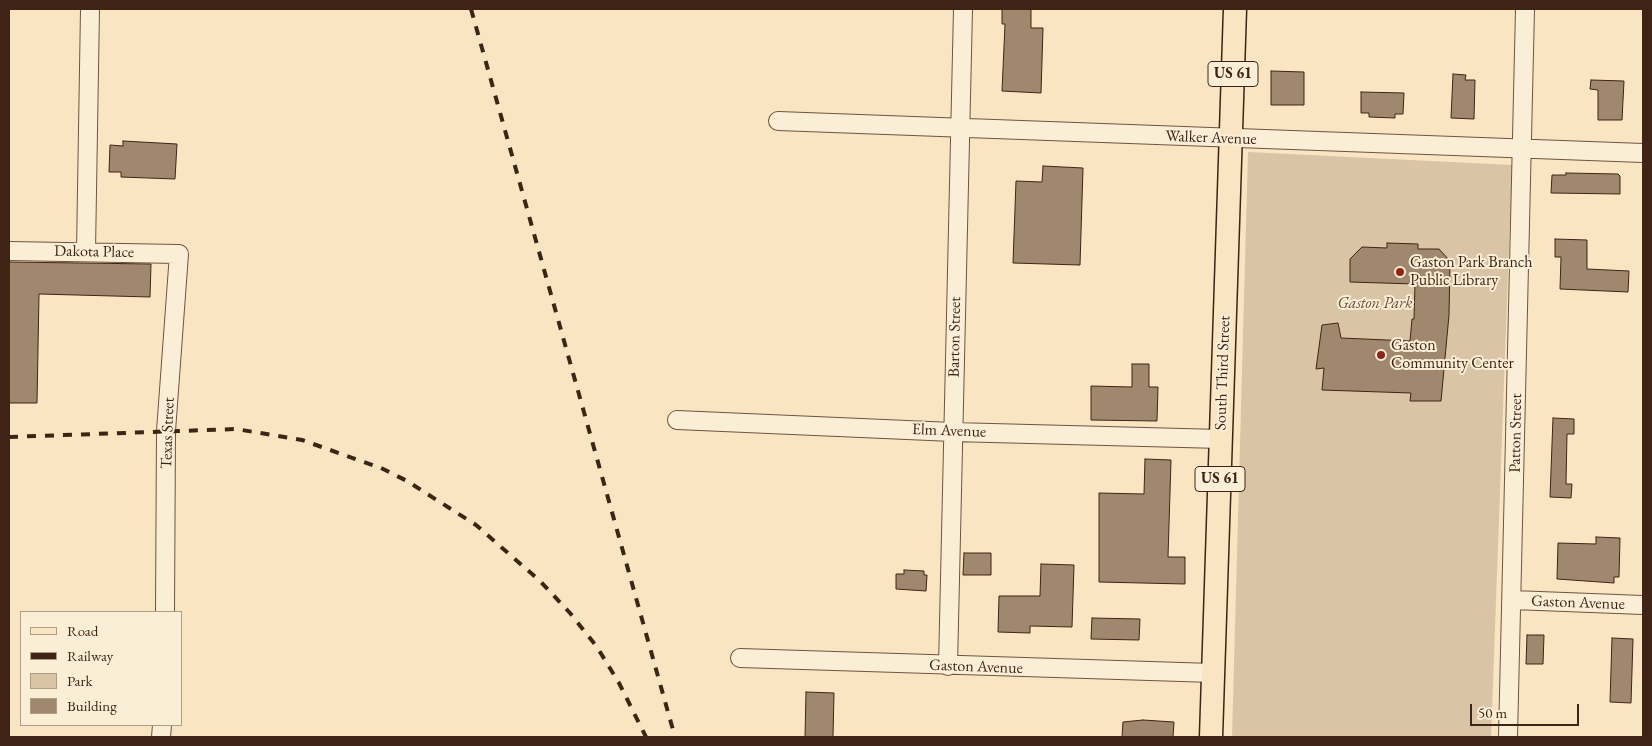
<!DOCTYPE html>
<html>
<head>
<meta charset="utf-8">
<style>
	body { margin:0 }
	#map { position:relative; width:1652px; height:746px; overflow:hidden; background:#f9e5c2; font-family:"EB Garamond",serif }
	canvas { display:block }
	.frame { position:absolute; inset:0; border:10px solid #3f2415; pointer-events:none }
	.legend { position:absolute; left:20px; top:611px; width:162px; height:115px; box-sizing:border-box; background:#fbeed7; border:1px solid #b09d89; margin:0; padding:6px 9px; list-style:none; font-size:15px; color:#3f2415 }
	.legend li { display:flex; align-items:center; gap:10px; height:25px }
	.legend b { width:25px; border:1px solid #b09d89 }
	.scale { position:absolute; left:1470px; top:704px; width:109px; height:22px; box-sizing:border-box; border:2px solid #3f2415; border-top:0; padding-left:6px; font-size:15px; line-height:18px; white-space:nowrap; color:#3f2415; -webkit-text-stroke:4px #fbeed7; paint-order:stroke }
</style>
</head>
<body>
<div id="map">
<canvas width="1652" height="746"></canvas>
<div class="frame"></div>
<ul class="legend">
<li><b style="height:6px;background:#f9e5c2"></b>Road</li>
<li><b style="height:6px;background:#3f2415"></b>Railway</li>
<li><b style="height:14px;background:#d9c4a5"></b>Park</li>
<li><b style="height:14px;background:#a0886f"></b>Building</li>
</ul>
<div class="scale">50 m</div>
</div>
<script>
const ctx = document.querySelector('canvas').getContext('2d');
ctx.lineJoin = 'round';
function fill(path, color) {
  ctx.fillStyle = color;
  ctx.fill(path, 'evenodd');
}
function poly(rows) {
  const path = new Path2D();
  for (const r of rows) {
    path.moveTo(r[0], r[1]);
    for (let i = 2; i < r.length; i += 2) path.lineTo(r[i], r[i + 1]);
  }
  return path;
}
function stroke(path, color, width, dash) {
  ctx.strokeStyle = color;
  ctx.lineWidth = width;
  ctx.lineCap = dash ? 'butt' : 'round';
  ctx.setLineDash(dash || []);
  ctx.stroke(path);
}
function write(font, color, halo, rows, align = 'center') {
  ctx.font = font + ' "EB Garamond",serif';
  ctx.lineWidth = 4;
  ctx.setLineDash([]);
  ctx.textBaseline = 'middle';
  ctx.strokeStyle = halo;
  ctx.fillStyle = color;
  for (const [text, x, y, turn = 0] of rows) {
    ctx.save();
    ctx.translate(x, y);
    ctx.rotate((+turn || 0) * Math.PI / 180);
    ctx.textAlign = isNaN(turn) ? turn : align;
    if (halo) ctx.strokeText(text, 0, 0);
    ctx.fillText(text, 0, 0);
    ctx.restore();
  }
}
const green = poly([
	[1248,152,1512,165,1491,737,1232,737]
]);
const building = poly([
	[1002,9,1031,9,1031,28,1043,28,1041,93,1002,91,1005,24,1002,24,1002,9],
	[1271,71,1304,72,1304,105,1271,105,1271,71],
	[1453,74,1466,75,1465,80,1475,80,1474,119,1451,118,1453,74],
	[1591,80,1624,81,1622,120,1598,120,1598,90,1590,89,1591,80],
	[1361,92,1404,93,1403,114,1395,114,1395,118,1369,117,1369,113,1361,113,1361,92],
	[123,141,177,144,175,179,121,177,121,172,109,172,110,145,123,146,123,141],
	[1043,166,1083,168,1080,265,1013,263,1016,181,1042,182,1043,166],
	[1566,173,1618,174,1620,176,1620,194,1551,193,1552,175,1566,175,1566,173],
	[1555,239,1587,240,1587,269,1629,271,1628,292,1560,289,1561,257,1555,257,1555,239],
	[1387,243,1418,244,1418,249,1439,249,1450,261,1449,315,1441,401,1410,401,1411,393,1322,390,1324,368,1316,369,1322,325,1338,323,1341,338,1410,341,1412,319,1414,319,1415,284,1350,282,1350,259,1362,247,1387,248,1387,243],
	[9,262,151,264,150,297,39,294,37,403,9,403,9,262],
	[1132,364,1149,364,1149,387,1158,387,1157,421,1091,420,1091,386,1132,387,1132,364],
	[1553,418,1574,419,1574,434,1567,434,1566,484,1572,484,1571,498,1550,497,1553,418],
	[1145,459,1171,460,1168,557,1185,557,1185,584,1099,582,1099,493,1144,494,1145,459],
	[1596,537,1620,538,1619,577,1614,577,1614,583,1557,579,1558,543,1596,544,1596,537],
	[964,553,991,553,991,575,963,575,964,553],
	[1041,564,1074,565,1072,627,1030,626,1030,633,998,632,999,596,1040,596,1041,564],
	[904,570,924,571,924,575,927,575,926,591,896,589,896,574,904,574,904,570],
	[1092,618,1140,619,1139,640,1091,639,1092,618],
	[1527,635,1544,635,1543,664,1526,664,1527,635],
	[1612,638,1633,639,1631,703,1610,702,1612,638],
	[806,692,834,693,833,737,805,737,806,692],
	[1143,720,1174,722,1173,737,1122,737,1123,722,1143,720]
]);
const minor = poly([
	[778,121,1643,153],
	[9,251,179,254,166,431,165,612],
	[86,251,90,9],
	[677,420,953,432,1221,439],
	[1513,600,1643,605],
	[740,658,1213,673],
	[948,666,963,9],
	[161,737,162,725],
	[1508,737,1525,9]
]);
const major = poly([
	[1211,737,1235,9]
]);
const rail = poly([
	[471,9,675,737],
	[9,437,236,429,302,440,381,468,407,481,476,525,540,581,570,613,597,647,619,683,646,737]
]);
const markers = [
	[1400,272,5,"#8f2418"],
	[1381,355,5,"#8f2418"]
];
const shields = [
	[1233,74,50],
	[1220,479,50]
];
const shieldNames = [
	["US 61",1233,74],
	["US 61",1220,479]
];
const streetNames = [
	["Walker Avenue",1211,138,2],
	["Dakota Place",94,252,1],
	["Barton Street",955,337,-89],
	["South Third Street",1223,373,-88],
	["Elm Avenue",949,431,2],
	["Texas Street",168,433,-88],
	["Patton Street",1516,433,-89],
	["Gaston Avenue",1578,603,2],
	["Gaston Avenue",976,667,2]
];
const poiNames = [
	["Gaston Park Branch",1410,263],
	["Public Library",1410,281],
	["Gaston",1391,346],
	["Community Center",1391,364]
];
const parkNames = [
	["Gaston Park",1375,304]
];
fill(green, '#d9c4a5');
fill(building, '#a0886f');
stroke(building, '#3f2415', 1);
stroke(minor, '#6e5440', 20);
stroke(major, '#3f2415', 25);
stroke(minor, '#fbeed7', 18);
stroke(major, '#f9e5c2', 22);
stroke(rail, '#3f2415', 4, [9, 9]);
for (const [x, y, r, color] of markers) {
  const dot = new Path2D();
  dot.arc(x, y, r, 0, 2 * Math.PI);
  ctx.fillStyle = color;
  ctx.fill(dot);
  stroke(dot, '#fbeed7', 2);
}
for (const [x, y, w] of shields) {
  const box = new Path2D();
  box.roundRect(x - w / 2, y - 12.5, w, 25, 4);
  ctx.fillStyle = '#fbeed7';
  ctx.fill(box);
  stroke(box, '#3f2415', 1);
}
write('bold 15px', '#3f2415', null, shieldNames);
write('16px', '#3f2415', '#fbeed7', streetNames);
write('16px', '#3f2415', '#fbeed7', poiNames, 'left');
write('italic 16px', '#664c39', '#fbeed7', parkNames);
</script>
</body>
</html>
